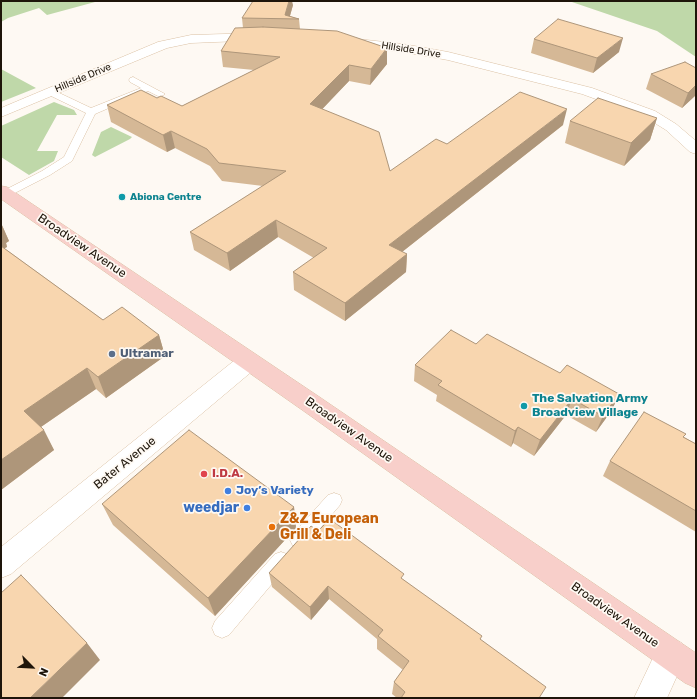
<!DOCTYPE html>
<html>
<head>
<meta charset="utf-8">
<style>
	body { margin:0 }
	#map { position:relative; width:697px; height:699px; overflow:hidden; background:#fef9f3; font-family:Rubik,sans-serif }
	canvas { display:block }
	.frame { position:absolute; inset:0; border:2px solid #1e150a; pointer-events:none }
	.north { position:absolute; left:12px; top:647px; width:40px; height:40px; -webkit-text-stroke:3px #fef9f3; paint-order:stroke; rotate:114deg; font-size:11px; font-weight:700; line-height:16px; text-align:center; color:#1e150a }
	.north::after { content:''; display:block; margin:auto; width:14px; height:18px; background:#1e150a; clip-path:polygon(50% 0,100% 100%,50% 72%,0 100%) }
</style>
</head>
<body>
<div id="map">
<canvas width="697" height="699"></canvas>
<div class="frame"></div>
<div class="north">N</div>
</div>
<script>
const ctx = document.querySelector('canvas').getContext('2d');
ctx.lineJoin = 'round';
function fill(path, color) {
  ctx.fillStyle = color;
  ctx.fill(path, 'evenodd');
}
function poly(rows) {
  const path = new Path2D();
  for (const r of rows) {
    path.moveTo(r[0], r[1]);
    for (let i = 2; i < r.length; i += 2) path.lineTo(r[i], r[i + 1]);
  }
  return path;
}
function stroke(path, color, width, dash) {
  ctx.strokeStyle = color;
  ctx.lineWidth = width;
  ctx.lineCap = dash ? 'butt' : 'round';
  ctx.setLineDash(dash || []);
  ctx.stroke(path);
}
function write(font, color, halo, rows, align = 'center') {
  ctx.font = font + ' Rubik,sans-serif';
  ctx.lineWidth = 3.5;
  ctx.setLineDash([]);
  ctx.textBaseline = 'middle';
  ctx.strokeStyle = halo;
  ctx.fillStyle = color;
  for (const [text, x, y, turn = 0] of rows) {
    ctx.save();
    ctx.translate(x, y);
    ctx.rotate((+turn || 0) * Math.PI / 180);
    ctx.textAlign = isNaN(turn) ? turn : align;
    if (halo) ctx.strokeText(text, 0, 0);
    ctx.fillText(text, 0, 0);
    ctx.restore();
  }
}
const green = poly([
	[1,1,168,1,95,2,47,15,39,8,8,18,1,22],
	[569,1,696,1,696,57,657,31],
	[1,69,36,88,1,102],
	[54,102,74,110,77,115,57,115,37,151,58,151,54,161,29,175,1,157,1,126],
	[111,127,132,137,130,139,95,157,92,155,101,132]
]);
const lane = poly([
	[133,77,165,94,160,97,148,91,95,114,72,161,50,175,9,196,1,196,1,192,42,171,64,157,86,113,47,94,45,92,47,90,53,90,91,108,141,88,130,82,129,80,130,78,133,77],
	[334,493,340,495,342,500,340,505,305,546,299,548,293,546,290,540,293,534,328,495,334,493],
	[281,552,287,554,290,560,287,566,229,635,222,638,215,635,212,628,215,621,275,554,281,552]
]);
const street = poly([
	[259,33,264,34,265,37,264,40,191,43,167,48,1,117,1,108,158,42,191,35,259,33],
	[348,38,403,44,448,52,592,88,655,111,676,124,696,141,696,154,690,152,666,130,645,117,582,94,448,60,403,52,343,45,342,42,343,39,348,38],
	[248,354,256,356,259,362,256,368,11,574,1,578,1,547,240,356,248,354],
	[671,638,682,643,687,654,667,698,634,698,660,643,671,638]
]);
const secondary = poly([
	[1,186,7,187,321,398,696,653,696,688,685,683,305,412,1,199,1,186]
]);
const wall = poly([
	[293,5,290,16,299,19,300,29,387,64,370,85,349,81,322,109,390,171,447,144,563,125,402,252,407,254,406,272,345,321,294,290,293,272,314,258,278,237,230,271,194,250,190,232,263,186,222,181,210,166,175,148,167,152,111,122,107,105,157,98,182,106,254,70,223,67,221,51,243,28,242,18],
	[534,39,619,52,593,73,531,53],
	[651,74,696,95,682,108,646,89],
	[657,118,650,140,624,166,565,143,570,121],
	[1,223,9,241,6,243,7,247,4,248,103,320,159,335,165,356,106,398,96,389,41,427,54,450,1,490],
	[415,365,560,373,619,394,612,410,596,432,566,415,534,456,513,443,511,447,436,401,437,395,414,381],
	[684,437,696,444,696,532,603,476,610,461],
	[102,504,294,507,296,528,215,616,113,525],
	[318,531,404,580,480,639,539,698,397,698,392,694,394,682,403,670,377,649,377,639,329,599,311,620,272,587,269,573]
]);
const shadedWall = poly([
	[289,1,292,1,293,5,289,19,285,15],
	[623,38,619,52,593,73,597,58],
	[387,48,387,64,370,85,371,69],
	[349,65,349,81,311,121,310,104],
	[696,85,696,95,682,108,688,93],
	[567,109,563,125,388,263,389,245],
	[657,118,650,140,624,166,631,143],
	[171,131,175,148,167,152,163,135],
	[276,220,278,237,230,271,227,253],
	[1,223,9,241,6,243,7,247,1,250],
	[407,254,406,272,345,321,345,303],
	[159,335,165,356,106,398,98,377],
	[87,368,96,389,35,431,24,411],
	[619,394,612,410,596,432,603,416],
	[572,399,566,415,534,456,540,440],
	[518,427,513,443,511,447,515,431],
	[44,430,54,450,1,490,1,460],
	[294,507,296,528,215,616,208,598],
	[328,586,329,599,311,620,310,607],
	[87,643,100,660,62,698,30,698]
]);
const building = poly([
	[253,1,289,1,285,15,299,19,242,18,253,1],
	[558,19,623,38,597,58,534,39,558,19],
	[263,27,337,31,387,48,371,69,349,65,310,104,379,132,390,171,436,139,447,144,520,92,567,109,389,245,407,254,345,303,293,272,327,248,276,220,227,253,190,232,286,171,219,163,207,149,171,131,163,135,107,105,141,90,157,98,161,96,182,106,280,57,221,51,235,28,263,27],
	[685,62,696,68,696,85,688,93,651,74,685,62],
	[598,98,657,118,631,143,570,121,598,98],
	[1,246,103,320,122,307,159,335,98,377,87,368,24,411,44,430,1,460,1,246],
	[451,330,476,344,487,334,560,373,567,365,619,394,603,416,572,399,540,440,518,427,515,431,438,385,442,381,415,365,451,330],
	[644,412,686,434,683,437,696,444,696,511,610,461,644,412],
	[189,430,294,507,208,598,102,504,189,430],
	[330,519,404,574,401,578,482,636,480,639,546,687,539,698,401,698,405,692,394,682,409,661,378,636,383,630,328,586,310,607,269,573,311,526,318,531,330,519],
	[21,575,87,643,30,698,1,698,1,593,21,575]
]);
const markers = [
	[122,197,4,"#0f9aa8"],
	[112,354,4,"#5c6f8a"],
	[524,406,4,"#0f9aa8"],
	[204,474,4,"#e0444e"],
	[228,491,4,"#3f7fe0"],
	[247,508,4,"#3f7fe0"],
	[272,527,4,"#e8710a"]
];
const farStreetnames = [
	["Hillside Drive",411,50,9],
	["Hillside Drive",83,78,-23]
];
const farCulturenames = [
	["Abiona Centre",130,197]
];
const streetNames = [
	["Broadview Avenue",82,246,34],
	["Broadview Avenue",349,430,35],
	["Bater Avenue",125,463,-39],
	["Broadview Avenue",615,615,35]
];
const serviceNames = [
	["Ultramar",120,354]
];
const cultureNames = [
	["The Salvation Army",532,399],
	["Broadview Village",532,413]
];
const healthNames = [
	["I.D.A.",212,474]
];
const shopNames = [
	["Joy’s Variety",236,491]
];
const nearShopnames = [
	["weedjar",239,508]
];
const nearFoodnames = [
	["Z&Z European",280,519],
	["Grill & Deli",280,535]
];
fill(green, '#bfd8a9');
stroke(lane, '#dbc1a4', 1);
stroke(street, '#dbc1a4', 1);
stroke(secondary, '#dbc1a4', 1);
fill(lane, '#fff');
fill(street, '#fff');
fill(secondary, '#f8cfca');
fill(wall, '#d5b896');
fill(shadedWall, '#ae967a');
fill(building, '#f8d6af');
stroke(building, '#ae967a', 1);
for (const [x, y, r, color] of markers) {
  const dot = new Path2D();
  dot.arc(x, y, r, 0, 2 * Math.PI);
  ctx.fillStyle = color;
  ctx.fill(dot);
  stroke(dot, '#fef9f3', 1.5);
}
write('10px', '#1e150a', '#fef9f3', farStreetnames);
write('bold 10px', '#0d838f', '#fef9f3', farCulturenames, 'left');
write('12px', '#1e150a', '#fef9f3', streetNames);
write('bold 12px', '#4e5e75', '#fef9f3', serviceNames, 'left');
write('bold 12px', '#0d838f', '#fef9f3', cultureNames, 'left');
write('bold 12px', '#be3a42', '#fef9f3', healthNames, 'left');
write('bold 12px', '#366cbe', '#fef9f3', shopNames, 'left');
write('bold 14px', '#366cbe', '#fef9f3', nearShopnames, 'right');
write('bold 14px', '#c56008', '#fef9f3', nearFoodnames, 'left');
</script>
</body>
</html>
